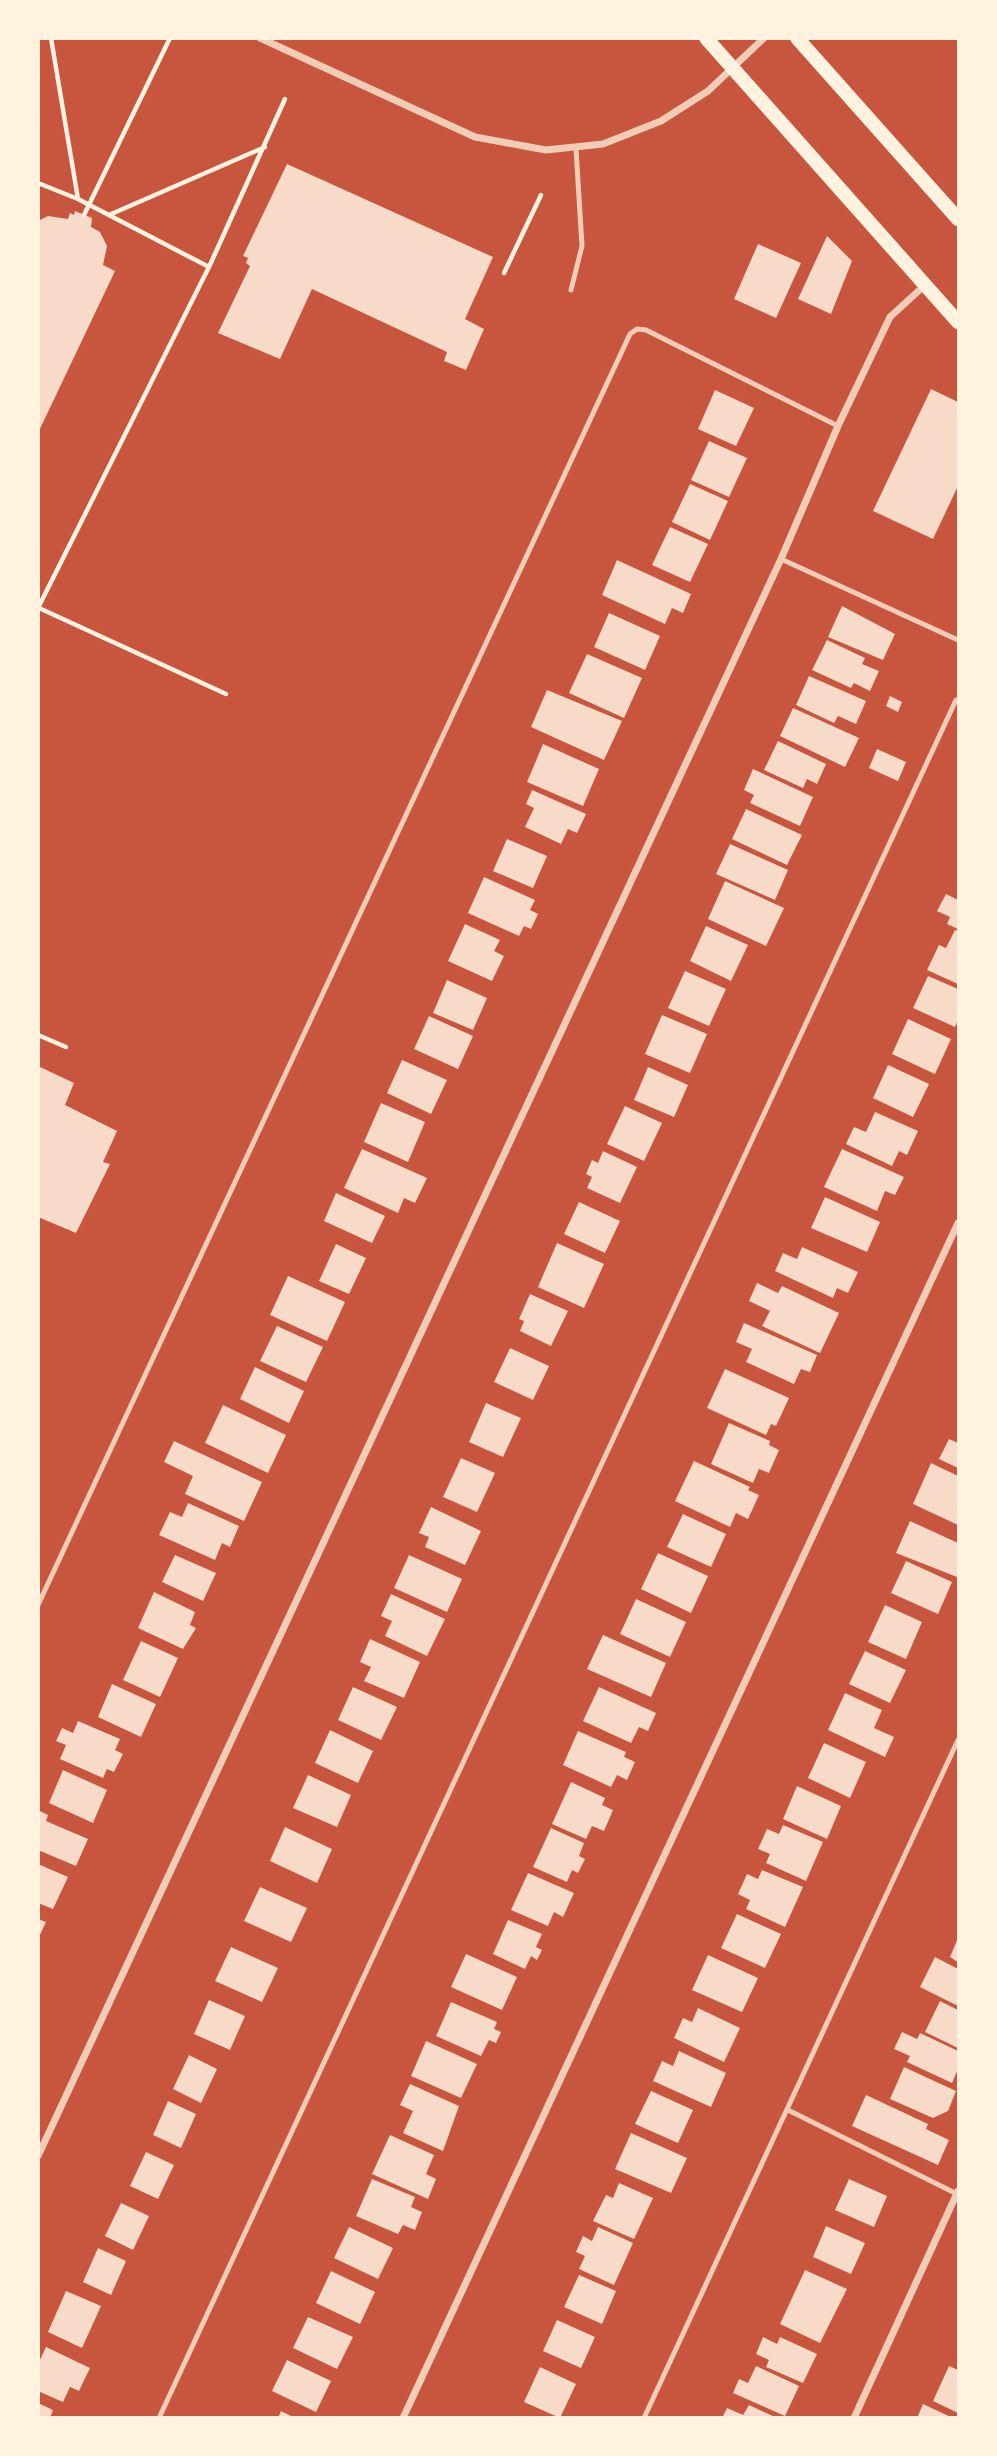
<!DOCTYPE html>
<html>
<head>
<meta charset="utf-8">
<style>
	body { margin:0 }
	#map { position:relative; width:997px; height:2456px; overflow:hidden; background:#c8553d; font-family:Raleway,sans-serif }
	canvas { display:block }
	.frame { position:absolute; inset:0; border:40px solid #fff3e0; pointer-events:none }
</style>
</head>
<body>
<div id="map">
<canvas width="997" height="2456"></canvas>
<div class="frame"></div>
</div>
<script>
const ctx = document.querySelector('canvas').getContext('2d');
ctx.lineJoin = 'round';
function fill(path, color) {
  ctx.fillStyle = color;
  ctx.fill(path, 'evenodd');
}
function poly(rows) {
  const path = new Path2D();
  for (const r of rows) {
    path.moveTo(r[0], r[1]);
    for (let i = 2; i < r.length; i += 2) path.lineTo(r[i], r[i + 1]);
  }
  return path;
}
function stroke(path, color, width, dash) {
  ctx.strokeStyle = color;
  ctx.lineWidth = width;
  ctx.lineCap = dash ? 'butt' : 'round';
  ctx.setLineDash(dash || []);
  ctx.stroke(path);
}
const building = poly([
	[287,164,493,257,465,319,484,329,466,370,444,361,447,352,312,289,280,359,218,333,250,266,246,263,248,258,243,256],
	[75,211,92,218,91,227,100,232,107,246,103,265,115,271,38,433,38,221,48,216,68,219,70,213,74,215],
	[827,236,852,261,831,314,798,299],
	[758,244,801,263,776,318,734,299],
	[931,389,958,402,958,486,933,539,873,511],
	[715,390,754,408,736,446,698,429],
	[709,441,747,458,729,497,691,480],
	[690,484,728,501,710,540,672,522],
	[670,527,708,544,690,582,652,565],
	[617,560,691,594,683,613,672,608,665,624,602,595],
	[842,606,895,634,883,660,828,637],
	[609,613,660,636,645,670,594,647],
	[827,640,865,658,862,664,879,671,870,691,854,683,851,688,812,670],
	[587,654,642,678,624,718,569,693],
	[809,676,866,701,856,724,838,716,834,723,796,705],
	[547,690,622,721,604,760,531,727],
	[890,696,902,702,898,712,886,706],
	[793,708,859,738,845,767,780,736],
	[778,741,826,764,817,784,807,779,803,788,764,770],
	[543,744,599,769,583,806,527,782],
	[877,749,906,762,898,781,869,768],
	[753,769,813,797,800,826,750,803,754,795,744,790],
	[532,790,586,814,577,833,568,829,561,844,525,827,534,808,526,804],
	[746,809,802,835,787,865,732,839],
	[507,839,547,856,533,888,493,871],
	[730,844,788,870,775,900,716,874],
	[484,877,535,900,530,910,538,914,531,929,524,926,519,936,468,913],
	[725,881,784,908,766,946,708,919],
	[946,894,958,900,958,929,947,924,950,917,937,911],
	[465,924,500,940,494,951,504,956,492,981,448,961],
	[706,926,748,945,731,981,690,961],
	[955,930,958,931,958,984,927,970,939,945,946,948],
	[685,971,726,989,709,1026,668,1008],
	[928,976,958,989,958,1020,955,1027,913,1008],
	[447,980,487,998,473,1030,433,1013],
	[662,1015,707,1034,690,1073,645,1054],
	[429,1016,473,1036,458,1069,414,1049],
	[908,1019,951,1039,935,1074,892,1054],
	[402,1060,447,1080,431,1114,387,1093],
	[888,1065,929,1084,913,1117,873,1098],
	[38,1066,74,1083,65,1105,117,1131,103,1162,110,1164,76,1233,38,1217],
	[648,1067,688,1085,674,1117,634,1100],
	[381,1103,425,1122,408,1162,364,1142],
	[625,1106,662,1123,644,1161,607,1144],
	[875,1112,918,1131,907,1155,899,1151,892,1166,846,1144,854,1127,866,1132],
	[362,1149,427,1178,415,1203,404,1198,398,1213,344,1188],
	[842,1149,904,1177,895,1195,885,1191,877,1211,824,1187],
	[603,1151,637,1167,620,1203,587,1188,592,1177,586,1174,592,1160,598,1163],
	[336,1193,385,1216,372,1243,324,1221],
	[825,1197,880,1222,867,1252,811,1228],
	[579,1202,620,1221,605,1253,564,1234],
	[557,1243,604,1264,584,1308,538,1287],
	[336,1244,366,1258,349,1294,319,1281],
	[802,1247,858,1272,848,1293,837,1288,833,1298,775,1271,783,1253,797,1259],
	[288,1276,345,1302,327,1341,270,1315],
	[757,1283,778,1293,782,1286,839,1313,820,1353,762,1326,770,1311,749,1301],
	[530,1294,568,1311,551,1346,520,1331,524,1321,519,1319],
	[744,1323,817,1355,810,1372,801,1369,794,1384,746,1362,752,1349,736,1342],
	[277,1326,323,1347,306,1382,260,1361],
	[510,1348,549,1366,533,1400,494,1382],
	[255,1367,304,1391,289,1423,240,1399],
	[725,1369,789,1398,776,1426,771,1424,766,1435,707,1408],
	[486,1403,521,1418,503,1457,469,1442],
	[223,1405,286,1435,268,1473,205,1443],
	[729,1423,770,1441,769,1445,779,1450,769,1473,759,1469,753,1483,711,1464],
	[949,1439,958,1443,958,1468,939,1459],
	[174,1441,262,1482,244,1521,185,1494,193,1476,164,1462],
	[461,1458,495,1473,477,1512,443,1497],
	[694,1461,750,1487,748,1490,759,1495,748,1519,736,1513,730,1527,675,1501],
	[931,1463,958,1476,958,1525,913,1504],
	[188,1503,239,1526,230,1547,222,1543,215,1560,159,1535,170,1512,182,1517],
	[431,1507,481,1531,465,1565,425,1547,429,1537,419,1533],
	[683,1514,726,1534,711,1567,667,1547],
	[910,1521,958,1543,957,1577,896,1553],
	[658,1553,708,1576,691,1613,641,1589],
	[175,1555,216,1573,203,1601,162,1582],
	[409,1555,462,1579,447,1612,394,1588],
	[906,1561,952,1582,938,1614,891,1593],
	[154,1592,195,1612,190,1625,196,1628,183,1649,138,1628],
	[391,1594,445,1619,427,1656,385,1636,392,1621,381,1616],
	[636,1599,686,1622,670,1657,620,1634],
	[885,1605,922,1622,906,1659,868,1642],
	[603,1635,666,1663,651,1697,587,1669],
	[370,1639,420,1662,404,1698,364,1681,371,1667,360,1662],
	[141,1641,178,1658,160,1697,123,1680],
	[865,1651,906,1670,890,1703,849,1684],
	[112,1684,156,1704,141,1737,98,1717],
	[353,1687,397,1707,381,1740,338,1720],
	[599,1687,656,1713,648,1731,639,1727,631,1743,583,1721],
	[845,1693,882,1710,874,1728,894,1737,885,1757,828,1730],
	[78,1721,120,1739,115,1750,123,1754,114,1772,107,1769,103,1778,60,1759,66,1745,56,1741,62,1728,73,1733],
	[330,1730,373,1751,358,1783,315,1763],
	[578,1731,626,1752,624,1757,635,1762,627,1780,617,1775,611,1787,563,1765],
	[824,1743,866,1762,850,1798,808,1778],
	[63,1770,107,1790,93,1823,49,1803],
	[308,1775,351,1795,337,1827,293,1808],
	[571,1782,605,1798,602,1805,613,1810,604,1831,592,1826,586,1839,552,1824],
	[797,1786,841,1806,827,1839,783,1819],
	[38,1810,48,1815,46,1821,88,1839,76,1866,38,1850],
	[783,1825,823,1842,806,1881,766,1863,770,1854,758,1849,767,1829,779,1834],
	[285,1827,332,1849,317,1883,270,1861],
	[551,1828,584,1843,579,1856,585,1859,578,1873,572,1870,567,1882,533,1867],
	[38,1864,68,1877,53,1909,38,1903],
	[762,1870,803,1887,785,1927,746,1909,750,1900,738,1894,747,1874,758,1879],
	[528,1873,574,1893,563,1917,554,1912,548,1926,511,1910],
	[260,1887,307,1908,291,1942,244,1921],
	[737,1914,781,1934,765,1968,721,1948],
	[38,1919,46,1922,38,1939],
	[508,1920,542,1934,536,1947,542,1950,537,1960,531,1956,525,1969,493,1954],
	[958,1938,958,1962,950,1957],
	[231,1947,278,1968,262,2002,215,1981],
	[466,1954,517,1977,502,2010,451,1987],
	[708,1955,758,1978,742,2012,692,1990],
	[935,1957,958,1969,958,2006,920,1987],
	[209,2000,245,2016,230,2050,194,2034],
	[940,2001,958,2010,958,2048,925,2032],
	[451,2002,497,2022,494,2029,501,2032,496,2043,489,2040,481,2056,436,2036],
	[698,2008,740,2028,724,2062,674,2038,683,2018,692,2022],
	[902,2032,917,2039,920,2033,958,2051,958,2069,952,2083,907,2062,910,2056,894,2049],
	[426,2041,477,2064,461,2098,411,2076],
	[679,2051,726,2073,711,2107,653,2081,662,2061,673,2066],
	[189,2055,217,2069,201,2103,173,2089],
	[904,2067,956,2091,948,2111,933,2118,890,2099],
	[410,2084,459,2106,443,2151,403,2133,413,2111,400,2105],
	[651,2091,693,2110,678,2143,635,2124],
	[866,2095,928,2124,926,2129,949,2140,938,2165,852,2126],
	[168,2101,196,2114,181,2148,153,2135],
	[631,2133,687,2158,671,2193,615,2169],
	[390,2135,434,2155,426,2174,436,2179,428,2199,372,2174],
	[146,2152,174,2165,158,2199,130,2186],
	[372,2179,415,2197,411,2207,422,2212,415,2230,403,2225,398,2234,356,2216],
	[849,2179,887,2196,874,2227,835,2210],
	[619,2183,653,2198,634,2239,593,2221,606,2195,613,2198],
	[121,2203,149,2216,133,2250,105,2236],
	[826,2226,865,2243,851,2274,813,2257],
	[349,2227,393,2248,378,2279,334,2258],
	[598,2227,633,2243,614,2285,579,2269,585,2256,576,2252,583,2236,592,2241],
	[98,2248,126,2261,111,2295,83,2282],
	[805,2270,847,2289,820,2343,780,2324],
	[331,2271,375,2292,360,2324,316,2303],
	[579,2275,616,2291,602,2324,564,2307],
	[66,2291,101,2306,82,2348,48,2332],
	[308,2317,353,2337,337,2369,293,2348],
	[557,2320,595,2337,581,2368,543,2351],
	[763,2337,777,2344,780,2337,817,2354,803,2383,766,2367,769,2360,756,2354],
	[46,2347,90,2368,79,2391,70,2387,63,2402,38,2391,38,2364],
	[287,2360,331,2381,316,2412,272,2391],
	[756,2366,799,2386,785,2416,733,2393,739,2379,748,2383],
	[949,2366,958,2370,958,2413,933,2401],
	[540,2367,576,2384,560,2418,524,2402],
	[38,2403,53,2410,50,2418,38,2418],
	[923,2404,953,2418,917,2418],
	[749,2405,777,2418,722,2418,727,2408,743,2415],
	[281,2411,295,2418,278,2418]
]);
const path = poly([
	[51,38,78,199],
	[38,183,78,199,209,267],
	[84,215,170,38],
	[109,215,265,147],
	[504,273,541,195],
	[38,608,209,267,285,99],
	[39,608,226,694],
	[38,1035,66,1047]
]);
const service = poly([
	[571,290,582,246,576,149],
	[781,559,958,640],
	[38,1605,630,334,637,329,646,330,838,426],
	[788,2110,957,2194],
	[159,2418,956,700],
	[644,2418,958,1740]
]);
const minor = poly([
	[260,38,475,137,546,150,603,144,661,121,708,91,764,38],
	[38,2156,781,559,838,426,890,317,925,285],
	[403,2418,958,1223],
	[854,2418,958,2191]
]);
const secondary = poly([
	[706,38,958,322],
	[797,38,958,219]
]);
fill(building, '#f7dbc8');
stroke(path, '#fff3e0', 4.5);
stroke(service, '#f1ccb7', 5);
stroke(minor, '#f1ccb7', 7);
stroke(secondary, '#fff3e0', 14);
</script>
</body>
</html>
